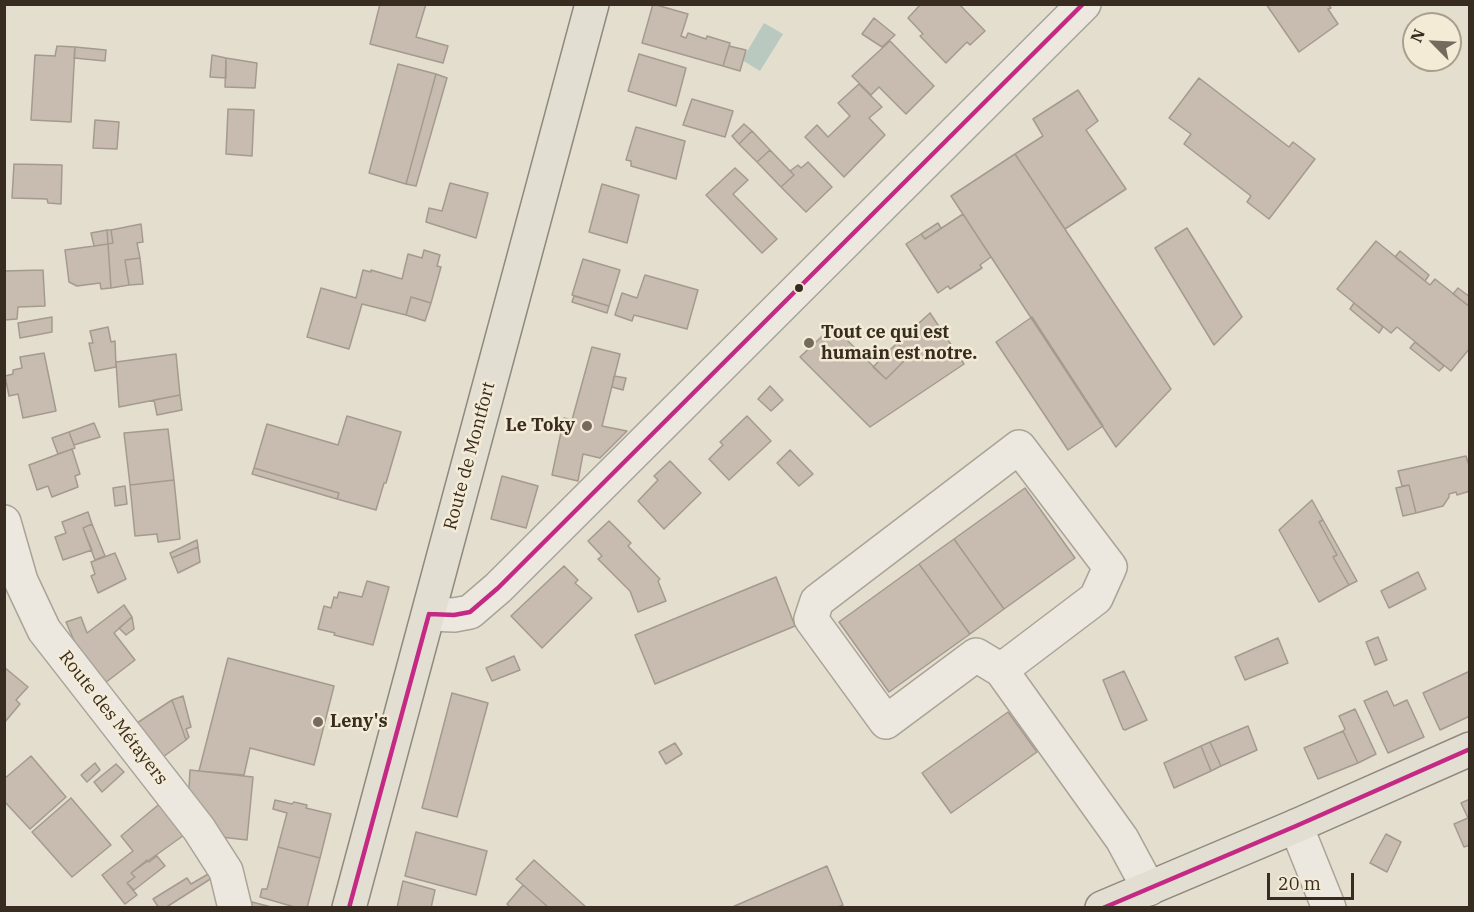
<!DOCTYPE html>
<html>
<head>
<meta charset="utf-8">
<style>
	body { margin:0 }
	#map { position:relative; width:1474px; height:912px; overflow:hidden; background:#e4dece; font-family:"IBM Plex Serif",serif }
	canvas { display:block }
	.frame { position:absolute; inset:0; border:6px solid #382c20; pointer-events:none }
	.north { position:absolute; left:1402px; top:12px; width:60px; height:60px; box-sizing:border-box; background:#f4ebd6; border:2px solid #a99f8d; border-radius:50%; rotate:294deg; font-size:16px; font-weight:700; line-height:24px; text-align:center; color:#382c20 }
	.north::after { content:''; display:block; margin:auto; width:21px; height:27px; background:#746a5d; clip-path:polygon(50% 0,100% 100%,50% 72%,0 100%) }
	.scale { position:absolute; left:1267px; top:873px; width:87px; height:27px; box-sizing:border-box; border:3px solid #382c20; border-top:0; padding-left:8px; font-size:18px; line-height:21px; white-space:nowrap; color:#382c20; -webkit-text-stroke:4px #f4ebd6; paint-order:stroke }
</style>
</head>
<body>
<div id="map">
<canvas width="1474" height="912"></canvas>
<div class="frame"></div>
<div class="north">N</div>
<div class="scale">20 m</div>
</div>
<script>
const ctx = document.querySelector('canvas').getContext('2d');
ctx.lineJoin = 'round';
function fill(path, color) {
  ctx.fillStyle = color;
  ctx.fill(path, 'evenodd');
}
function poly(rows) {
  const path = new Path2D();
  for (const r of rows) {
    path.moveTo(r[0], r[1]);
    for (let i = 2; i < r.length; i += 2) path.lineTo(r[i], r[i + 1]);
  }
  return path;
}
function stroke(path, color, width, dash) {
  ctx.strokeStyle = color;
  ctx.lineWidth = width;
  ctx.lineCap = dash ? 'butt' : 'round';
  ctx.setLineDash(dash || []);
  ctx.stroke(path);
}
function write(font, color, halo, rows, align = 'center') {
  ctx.font = font + ' "IBM Plex Serif",serif';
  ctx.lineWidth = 5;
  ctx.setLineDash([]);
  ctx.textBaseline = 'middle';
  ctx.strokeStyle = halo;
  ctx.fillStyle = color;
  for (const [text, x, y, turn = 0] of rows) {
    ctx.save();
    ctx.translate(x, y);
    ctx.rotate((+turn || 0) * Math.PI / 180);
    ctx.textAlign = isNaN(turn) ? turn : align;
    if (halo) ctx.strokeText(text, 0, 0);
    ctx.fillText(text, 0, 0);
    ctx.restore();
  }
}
const water = poly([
	[764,23,783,34,760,71,742,60]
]);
const building = poly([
	[380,4,426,4,416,37,448,46,443,63,370,44,380,4],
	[653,4,688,14,681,36,686,38,688,33,706,39,707,36,730,43,723,66,642,43,653,4],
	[921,4,959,4,985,31,970,45,967,42,946,63,920,36,923,34,908,18,921,4],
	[1266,4,1328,4,1331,8,1328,9,1338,24,1299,52,1266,4],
	[874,18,895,35,882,47,862,34,874,18],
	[890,41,934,86,906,114,879,87,871,95,852,76,890,41],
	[57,46,75,47,71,122,31,120,35,55,55,56,57,46],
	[729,46,746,50,740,71,723,66,729,46],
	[75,47,106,50,105,61,74,58,75,47],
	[639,54,686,68,676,106,628,91,639,54],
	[212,55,226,58,226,78,210,77,212,55],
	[226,58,257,63,255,88,225,87,226,58],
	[398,64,436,74,406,184,369,173,398,64],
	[436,74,447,78,416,186,406,184,436,74],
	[1199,78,1289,147,1293,142,1315,159,1269,219,1247,202,1251,196,1184,144,1191,134,1169,118,1199,78],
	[859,84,882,107,869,118,885,135,844,177,805,137,817,125,828,137,850,116,838,103,859,84],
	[1078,90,1098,121,1086,130,1126,189,1065,229,1015,154,1043,136,1033,119,1078,90],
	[692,99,733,111,725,137,683,125,692,99],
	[228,109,254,110,252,156,226,154,228,109],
	[95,120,119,122,117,149,93,148,95,120],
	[744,124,752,131,739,144,732,136,744,124],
	[636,127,685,141,676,179,631,166,631,161,626,160,636,127],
	[752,131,770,150,757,162,739,144,752,131],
	[770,150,794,175,781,187,757,162,770,150],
	[1015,154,1171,389,1116,447,951,196,1015,154],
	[808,162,832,187,806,212,781,187,794,175,790,171,798,165,801,168,808,162],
	[14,164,62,165,61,204,48,203,47,199,12,198,14,164],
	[735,168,748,180,733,194,777,239,762,253,706,195,735,168],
	[450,183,488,193,476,238,426,222,429,208,442,211,450,183],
	[602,184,639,195,627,243,589,232,602,184],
	[963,214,991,257,980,265,982,268,950,289,948,286,938,293,906,244,921,234,925,239,963,214],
	[938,223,941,228,925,239,921,234,938,223],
	[141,224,143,242,137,243,140,258,125,260,129,285,111,288,108,244,113,243,111,230,141,224],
	[1187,228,1242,317,1214,345,1155,248,1187,228],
	[107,230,111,230,113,243,108,244,107,230],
	[107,230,108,244,94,246,91,233,107,230],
	[1376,241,1430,285,1435,279,1470,307,1470,348,1451,371,1397,327,1391,333,1337,289,1376,241],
	[108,244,111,288,101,289,100,283,77,286,69,282,65,250,108,244],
	[424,250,440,255,437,266,441,267,431,303,411,297,406,315,362,304,349,349,307,337,321,288,356,298,363,270,371,272,371,270,402,279,408,254,422,258,424,250],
	[1400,251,1429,275,1425,281,1395,257,1400,251],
	[140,258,143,284,129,285,125,260,140,258],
	[583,259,620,270,609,306,572,295,583,259],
	[43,270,45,306,18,307,17,319,4,320,4,271,43,270],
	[645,275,698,290,687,329,634,315,632,321,615,315,622,293,637,298,645,275],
	[1458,288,1470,297,1470,307,1453,294,1458,288],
	[574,296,609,306,607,313,572,302,574,296],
	[411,297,431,303,425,321,406,315,411,297],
	[1354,303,1383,327,1379,333,1350,309,1354,303],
	[930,313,964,364,870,427,800,357,833,326,886,379,909,356,897,343,930,313],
	[52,317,52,332,20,338,18,323,52,317],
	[1032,317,1103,426,1068,450,996,342,1032,317],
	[108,327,111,342,115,341,116,367,95,371,89,343,93,343,90,331,108,327],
	[1415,342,1444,366,1439,371,1410,348,1415,342],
	[897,343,909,356,886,379,873,367,897,343],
	[592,347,620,354,602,426,627,431,600,458,583,454,578,481,552,475,564,418,572,420,592,347],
	[44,353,56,411,23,418,18,394,9,396,5,376,13,374,13,370,22,368,20,357,44,353],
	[176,354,180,395,119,407,116,362,176,354],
	[614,376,626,378,623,390,612,387,614,376],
	[770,386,783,400,771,411,758,399,770,386],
	[180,395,182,410,157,415,154,400,180,395],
	[347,416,401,432,386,483,384,483,376,510,337,499,339,493,254,468,267,424,338,445,347,416],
	[747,416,771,441,729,480,709,459,723,445,720,442,747,416],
	[94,423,100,437,74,445,69,432,94,423],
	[168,429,174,480,130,485,124,433,168,429],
	[69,432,75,448,58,454,52,438,69,432],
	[72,449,80,474,75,476,78,487,52,497,48,486,37,490,29,465,72,449],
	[790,450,813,474,799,486,777,463,790,450],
	[1466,456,1470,468,1470,491,1457,495,1456,492,1449,494,1449,497,1443,506,1416,513,1409,485,1402,486,1398,471,1466,456],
	[670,461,701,493,664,529,638,501,658,480,654,476,670,461],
	[254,468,339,493,337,499,252,474,254,468],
	[502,476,538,486,526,528,491,519,502,476],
	[174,480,180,539,158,542,157,534,135,536,130,485,174,480],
	[1409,485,1416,513,1403,516,1396,488,1409,485],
	[125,486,127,504,115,506,113,488,125,486],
	[1025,488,1075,558,1004,609,954,539,1025,488],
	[1312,500,1323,520,1319,522,1337,555,1333,557,1349,585,1319,602,1279,530,1312,500],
	[88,512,92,524,83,528,92,550,63,560,55,537,66,533,62,522,88,512],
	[1323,520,1357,581,1349,585,1333,557,1337,555,1319,522,1323,520],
	[609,521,631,543,628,546,660,579,658,581,666,601,638,612,630,591,598,559,602,556,588,541,609,521],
	[92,524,105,556,95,560,83,528,92,524],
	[954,539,1004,609,970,634,919,564,954,539],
	[197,540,198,547,172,558,170,553,197,540],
	[198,547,200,562,178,573,172,558,198,547],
	[115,553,126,579,98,593,91,576,95,574,91,562,115,553],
	[919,564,970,634,889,692,839,622,919,564],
	[564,566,578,580,575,583,592,598,542,648,511,616,564,566],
	[1418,572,1426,589,1389,608,1381,591,1418,572],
	[776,577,795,626,655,684,635,635,776,577],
	[367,581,389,587,373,645,334,635,335,633,318,629,324,606,331,608,334,597,337,598,339,592,362,597,367,581],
	[124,605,132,617,114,633,135,660,105,683,75,643,66,622,81,617,87,633,124,605],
	[132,617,134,629,126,635,119,628,132,617],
	[1378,637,1387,660,1375,665,1366,642,1378,637],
	[1278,638,1288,663,1245,680,1235,657,1278,638],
	[514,656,520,670,492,681,486,668,514,656],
	[228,658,334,686,314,765,250,748,244,775,199,771,228,658],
	[4,667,28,687,16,700,20,704,4,723,4,667],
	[1124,671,1147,720,1125,730,1123,729,1103,680,1124,671],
	[1470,671,1470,716,1440,730,1423,693,1470,671],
	[1387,691,1394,706,1407,700,1424,737,1388,753,1364,701,1387,691],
	[452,693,488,703,457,817,422,808,452,693],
	[183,696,191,727,186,729,189,737,186,740,172,700,183,696],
	[172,700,186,740,163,757,137,723,172,700],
	[1355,709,1376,754,1358,763,1343,731,1345,729,1339,716,1355,709],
	[1008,712,1037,752,951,813,922,773,1008,712],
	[1248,726,1257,750,1221,766,1210,742,1248,726],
	[1343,731,1358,763,1318,779,1304,748,1343,731],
	[1210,742,1221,766,1211,771,1201,746,1210,742],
	[675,743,682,754,666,764,659,752,675,743],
	[1201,746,1211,771,1174,788,1164,763,1201,746],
	[31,756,66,797,30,829,4,801,4,779,31,756],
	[95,763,100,770,87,782,81,775,95,763],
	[116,764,124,772,102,792,94,782,116,764],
	[190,770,253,777,247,840,221,837,189,789,190,770],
	[71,798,111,845,72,877,32,832,71,798],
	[1470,799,1470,845,1464,847,1454,824,1468,818,1461,803,1470,799],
	[275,800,292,804,294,802,307,805,306,808,331,814,320,858,278,847,287,813,273,809,275,800],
	[163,801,187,833,131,873,135,877,127,883,137,895,125,904,102,875,133,851,121,836,163,801],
	[416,832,487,851,476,895,405,876,416,832],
	[1386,834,1401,842,1387,872,1370,863,1386,834],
	[278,847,320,858,307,908,298,908,260,897,262,889,267,889,278,847],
	[157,856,165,866,134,890,127,883,135,877,131,873,147,860,149,862,157,856],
	[534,860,587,908,549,908,523,885,516,879,534,860],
	[827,866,843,905,835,908,730,908,827,866],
	[210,873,212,878,165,908,159,908,153,899,187,878,191,884,210,873],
	[403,881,435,890,431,908,397,908,403,881],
	[523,885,549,908,511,908,507,904,523,885],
	[252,902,275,908,252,908,252,902]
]);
const minor = poly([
	[4,522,21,581,44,630,199,829,226,871,235,908],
	[429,614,454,615,470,612,498,588,1084,4],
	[1001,670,976,655,886,722,811,619,817,601,1019,447,1110,567,1096,598,1001,670,1122,839,1149,889],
	[1296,826,1329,908]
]);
const major = poly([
	[349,908,592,4],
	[1102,908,1296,826,1470,749]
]);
const bus1 = poly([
	[429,614,454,615,470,612,498,588,1083,4],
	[349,908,429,614],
	[1103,908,1296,826,1470,749]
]);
const markers = [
	[799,288,5,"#382c20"],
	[809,343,6,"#746a5d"],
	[587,426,6,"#746a5d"],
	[318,722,6,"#746a5d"]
];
const poiNames = [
	["Tout ce qui est",821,333],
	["humain est notre.",821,354],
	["Le Toky",575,426,"right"],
	["Leny's",330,722]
];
const streetNames = [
	["Route de Montfort",470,456,-75],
	["Route des Métayers",113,718,52]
];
fill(water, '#b9c9bf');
fill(building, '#c7bcaf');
stroke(building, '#a49a8e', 1.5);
stroke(minor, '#a9a398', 36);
stroke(major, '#8f897e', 36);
stroke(minor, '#ece8e0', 33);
stroke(major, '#e3ded2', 33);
stroke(bus1, '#c42a84', 4.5);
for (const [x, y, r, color] of markers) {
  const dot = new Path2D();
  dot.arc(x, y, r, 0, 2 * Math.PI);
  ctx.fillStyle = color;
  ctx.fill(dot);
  stroke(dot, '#f4ebd6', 2);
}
write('bold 18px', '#382c20', '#f4ebd6', poiNames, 'left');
write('18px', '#382c20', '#f4ebd6', streetNames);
</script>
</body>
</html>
